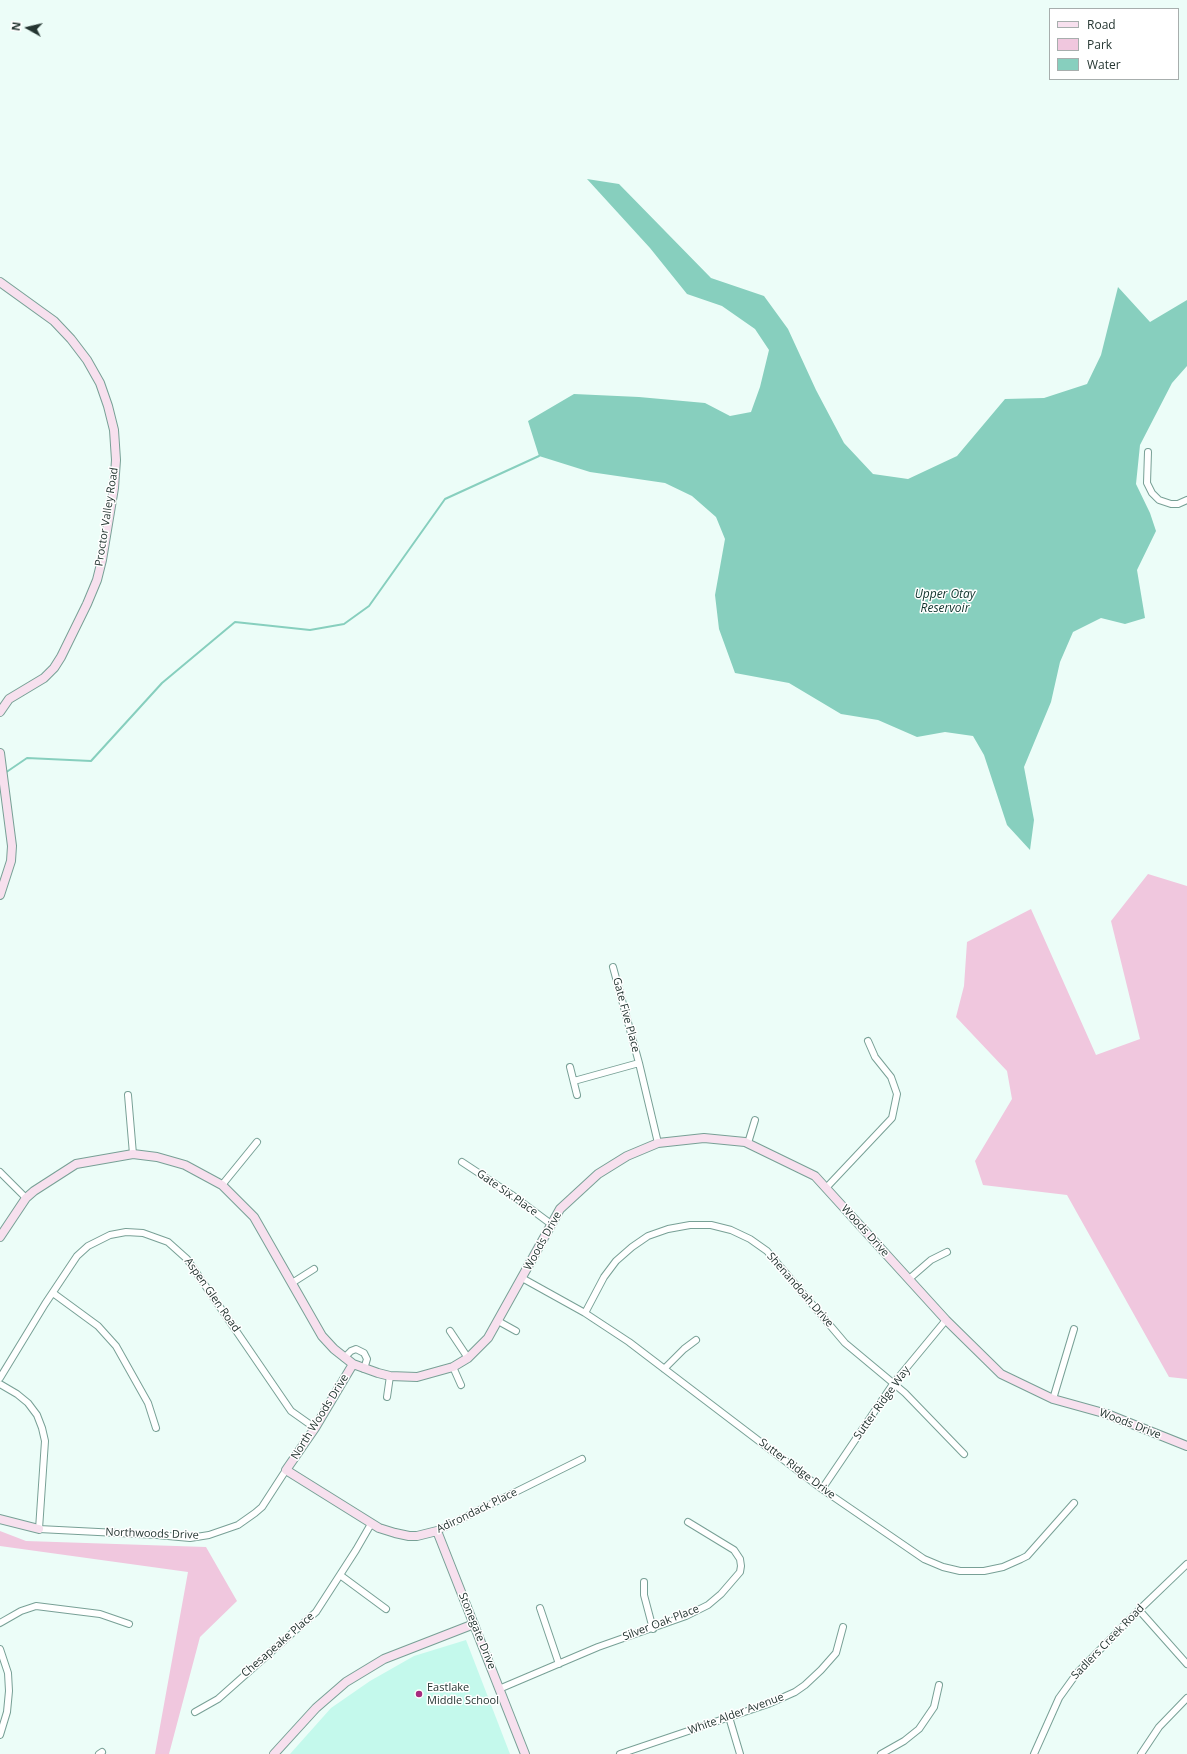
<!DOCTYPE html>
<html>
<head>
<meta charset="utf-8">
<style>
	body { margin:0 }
	#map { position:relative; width:1187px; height:1754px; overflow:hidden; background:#ecfdf8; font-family:"Open Sans",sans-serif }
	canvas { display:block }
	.legend { position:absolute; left:1049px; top:8px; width:130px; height:72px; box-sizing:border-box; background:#fff; border:1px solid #a7aead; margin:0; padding:5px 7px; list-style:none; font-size:12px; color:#243531 }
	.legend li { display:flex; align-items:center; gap:8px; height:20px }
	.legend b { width:20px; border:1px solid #a7aead }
	.north { position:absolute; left:8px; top:8px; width:40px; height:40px; -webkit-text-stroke:3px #fff; paint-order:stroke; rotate:278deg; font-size:11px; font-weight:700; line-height:16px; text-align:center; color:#243531 }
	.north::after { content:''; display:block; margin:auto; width:14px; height:18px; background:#243531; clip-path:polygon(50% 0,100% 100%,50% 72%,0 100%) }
</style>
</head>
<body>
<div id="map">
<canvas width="1187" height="1754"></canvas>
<ul class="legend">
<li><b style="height:5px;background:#f7e0ee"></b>Road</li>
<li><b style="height:11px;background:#f0c7de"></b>Park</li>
<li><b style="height:11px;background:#87cfbe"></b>Water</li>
</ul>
<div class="north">N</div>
</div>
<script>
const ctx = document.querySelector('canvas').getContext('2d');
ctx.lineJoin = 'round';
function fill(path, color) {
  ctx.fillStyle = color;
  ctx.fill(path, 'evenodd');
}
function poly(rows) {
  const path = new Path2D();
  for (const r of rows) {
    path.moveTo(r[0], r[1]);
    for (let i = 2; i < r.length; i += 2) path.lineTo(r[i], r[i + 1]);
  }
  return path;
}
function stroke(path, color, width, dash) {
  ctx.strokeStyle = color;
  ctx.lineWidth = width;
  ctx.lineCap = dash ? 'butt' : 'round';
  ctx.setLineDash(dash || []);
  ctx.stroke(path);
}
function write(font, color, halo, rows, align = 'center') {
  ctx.font = font + ' "Open Sans",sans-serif';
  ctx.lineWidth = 3;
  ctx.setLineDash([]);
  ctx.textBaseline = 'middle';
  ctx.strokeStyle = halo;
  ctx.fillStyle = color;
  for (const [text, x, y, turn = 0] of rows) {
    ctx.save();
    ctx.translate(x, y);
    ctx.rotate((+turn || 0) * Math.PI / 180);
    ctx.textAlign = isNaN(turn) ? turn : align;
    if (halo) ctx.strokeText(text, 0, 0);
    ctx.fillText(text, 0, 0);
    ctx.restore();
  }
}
const built = poly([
	[466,1640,510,1754,290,1754,331,1708,370,1681,414,1656]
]);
const green = poly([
	[1148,874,1187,886,1187,1379,1169,1377,1067,1195,983,1185,975,1161,1012,1099,1007,1071,956,1017,964,986,967,942,1031,909,1096,1055,1140,1039,1111,921],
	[0,1531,26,1541,206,1547,237,1601,200,1637,169,1754,155,1754,188,1572,0,1546]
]);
const water = poly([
	[587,179,619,184,711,278,764,296,788,329,816,390,844,443,873,474,908,479,957,456,1005,399,1044,398,1087,384,1101,355,1118,287,1150,322,1187,300,1187,366,1172,383,1140,445,1136,484,1150,513,1156,531,1137,570,1145,618,1125,624,1101,618,1073,632,1060,662,1051,702,1024,767,1034,820,1030,850,1007,825,984,755,973,736,945,732,917,737,878,720,841,714,789,683,735,673,719,629,715,595,725,539,716,517,692,496,665,483,590,472,539,456,528,421,574,394,639,397,705,403,730,416,751,412,760,387,769,350,755,329,722,306,687,294,650,248]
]);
const stream = poly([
	[5,773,27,758,91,761,162,683,235,622,310,630,344,624,369,606,445,499,539,456]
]);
const street = poly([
	[1148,452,1147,483,1152,493,1159,500,1171,504,1178,504,1187,500],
	[613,967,639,1063,658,1143],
	[570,1067,577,1095],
	[574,1081,639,1063],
	[128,1095,133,1154],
	[748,1143,755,1120],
	[462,1162,512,1195,551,1224],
	[0,1172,26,1198],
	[222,1185,257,1142],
	[826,1188,892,1118,897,1094,891,1077,875,1057,868,1041],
	[522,1278,585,1313,629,1342,822,1489,924,1559,943,1567,960,1571,984,1571,1003,1567,1021,1559,1027,1556,1074,1503],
	[909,1279,931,1260,947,1252],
	[292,1283,314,1269],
	[53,1293,98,1326,116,1346,148,1403,156,1428],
	[585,1313,604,1277,616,1261,632,1247,648,1236,668,1229,690,1225,711,1225,731,1230,750,1239,767,1251,845,1343,905,1393,964,1454],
	[498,1321,516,1331],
	[450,1331,468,1358],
	[344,1358,351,1351,356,1349,364,1353,367,1359,364,1369],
	[453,1367,461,1385],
	[664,1369,684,1349,696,1340],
	[0,1378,45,1304,77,1256,88,1246,110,1235,126,1232,143,1233,168,1242,187,1259,291,1411,315,1428],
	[0,1384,17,1394,28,1403,37,1415,42,1428,45,1441,39,1529,157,1535,190,1538,209,1535,238,1525,255,1513,262,1507,286,1470],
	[387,1397,390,1376],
	[1053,1399,1074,1329],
	[822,1489,893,1384,946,1320],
	[437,1531,582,1459],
	[340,1575,386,1609],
	[644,1582,644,1595,653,1629],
	[540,1608,559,1664],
	[1139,1610,1187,1664],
	[0,1623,21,1611,36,1606,100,1614,129,1624],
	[0,1649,8,1673,9,1691,7,1712,0,1735],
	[499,1689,598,1647,686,1616,708,1605,721,1594,740,1572,741,1566,740,1559,734,1550,688,1522],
	[195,1712,218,1699,316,1612,356,1550,371,1524],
	[729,1717,740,1754],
	[99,1754,102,1752],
	[620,1754,768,1704,795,1692,805,1685,821,1670,836,1653,843,1627],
	[881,1754,904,1741,919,1729,934,1707,939,1685],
	[1034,1754,1059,1698,1077,1673,1139,1610,1187,1564],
	[1141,1754,1159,1727,1187,1698]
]);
const secondary = poly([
	[0,282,54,321,71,339,87,360,100,383,108,406,114,430,116,460,114,488,102,560,97,580,87,604,61,657,54,668,44,678,9,699,0,712],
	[0,753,12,846,11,861,0,895],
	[0,1237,26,1198,34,1191,76,1164,133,1154,157,1157,185,1165,222,1185,254,1217,322,1336,334,1349,353,1364,378,1373,390,1376,417,1377,453,1367,468,1358,488,1338,560,1209,598,1174,627,1156,658,1143,704,1138,745,1142,815,1176,946,1320,1001,1374,1053,1399,1107,1414,1187,1446],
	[353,1364,315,1428,286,1470,379,1528,395,1533,409,1536,417,1536,437,1531,525,1754],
	[0,1519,39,1529],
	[274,1754,316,1708,346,1682,384,1659,474,1624]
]);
const markers = [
	[419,1694,4,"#a62a7e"]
];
const streetNames = [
	["Proctor Valley Road",107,517,-81],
	["Gate Five Place",626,1015,75],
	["Gate Six Place",507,1193,35],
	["Woods Drive",865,1231,48],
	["Woods Drive",543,1241,-61],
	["Shenandoah Drive",800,1290,49],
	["Aspen Glen Road",212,1295,55],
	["Sutter Ridge Way",882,1403,-54],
	["North Woods Drive",320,1417,-58],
	["Woods Drive",1130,1424,21],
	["Sutter Ridge Drive",797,1469,37],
	["Adirondack Place",477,1511,-26],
	["Northwoods Drive",152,1534,2],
	["Silver Oak Place",661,1623,-21],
	["Stonegate Drive",477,1631,68],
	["Sadlers Creek Road",1108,1642,-46],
	["Chesapeake Place",278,1645,-41],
	["White Alder Avenue",736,1714,-20]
];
const poiNames = [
	["Eastlake",427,1688],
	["Middle School",427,1701]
];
const waterNames = [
	["Upper Otay",945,595],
	["Reservoir",945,609]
];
fill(built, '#c4f9ec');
fill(green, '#f0c7de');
fill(water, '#87cfbe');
stroke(stream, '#87cfbe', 2);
stroke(street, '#78a096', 8);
stroke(secondary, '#78a096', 10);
stroke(street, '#fff', 6);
stroke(secondary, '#f7e0ee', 8);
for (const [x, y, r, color] of markers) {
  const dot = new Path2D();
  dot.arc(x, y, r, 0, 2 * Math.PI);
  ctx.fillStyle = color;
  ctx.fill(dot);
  stroke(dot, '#fff', 1.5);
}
write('11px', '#243531', '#fff', streetNames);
write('11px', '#243531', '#fff', poiNames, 'left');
write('italic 12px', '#10332c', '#fff', waterNames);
</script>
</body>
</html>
